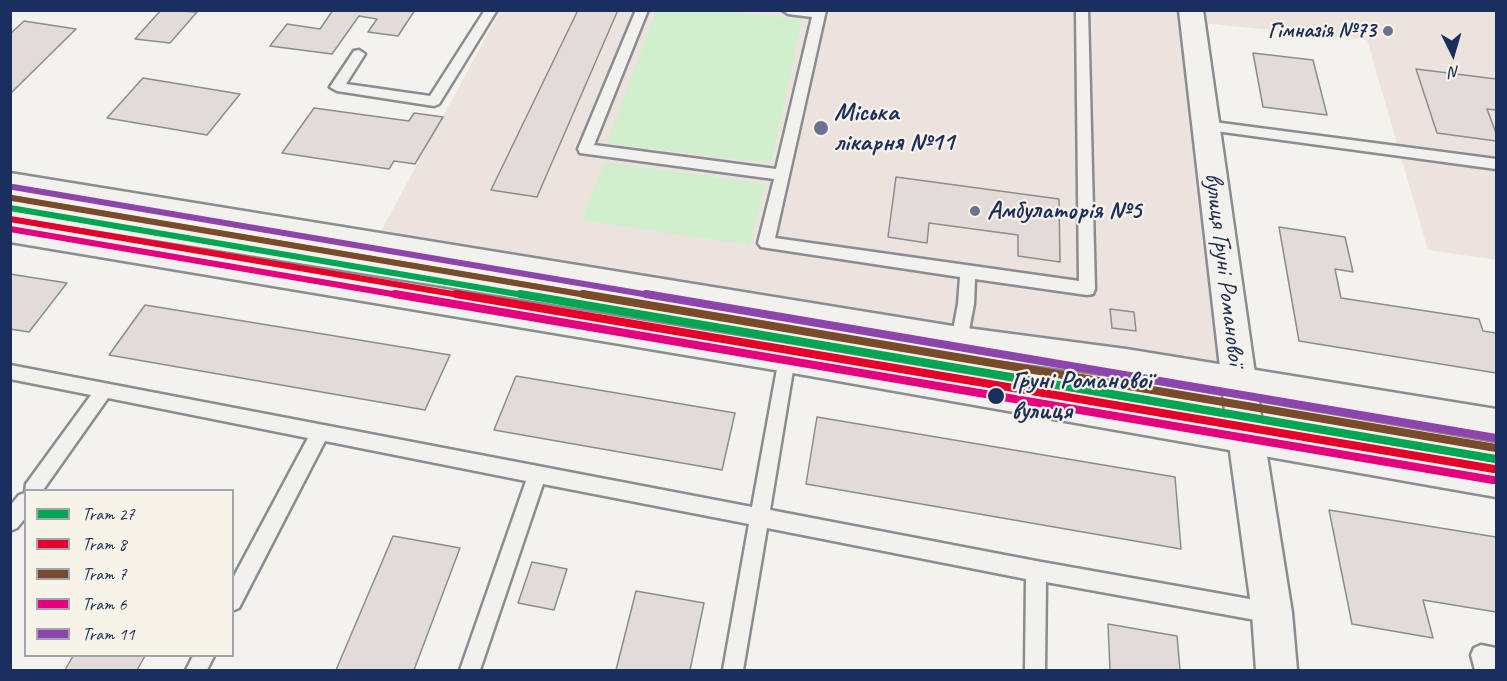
<!DOCTYPE html>
<html>
<head>
<meta charset="utf-8">
<style>
	body { margin:0 }
	#map { position:relative; width:1507px; height:681px; overflow:hidden; background:#f4f2ec; font-family:Caveat,sans-serif }
	canvas { display:block }
	.frame { position:absolute; inset:0; border:12px solid #1b2f5e; pointer-events:none }
	.legend { position:absolute; left:24px; top:489px; width:210px; height:168px; box-sizing:border-box; background:#f7f3e8; border:2px solid #9fa5b1; margin:0; padding:8px 10px; list-style:none; font-size:18px; color:#1b2f5e }
	.legend li { display:flex; align-items:center; gap:12px; height:30px }
	.legend b { width:30px; border:2px solid #9fa5b1 }
	.north { position:absolute; left:1423px; top:24px; width:60px; height:60px; -webkit-text-stroke:4px #f7f3e8; paint-order:stroke; rotate:175deg; font-size:16px; font-weight:700; line-height:24px; text-align:center; color:#1b2f5e }
	.north::after { content:''; display:block; margin:auto; width:21px; height:27px; background:#1b2f5e; clip-path:polygon(50% 0,100% 100%,50% 72%,0 100%) }
</style>
</head>
<body>
<div id="map">
<canvas width="1507" height="681"></canvas>
<div class="frame"></div>
<ul class="legend">
<li><b style="height:8px;background:#00a651"></b>Tram 27</li>
<li><b style="height:8px;background:#e4002b"></b>Tram 8</li>
<li><b style="height:8px;background:#7a4b2a"></b>Tram 7</li>
<li><b style="height:8px;background:#e5007d"></b>Tram 6</li>
<li><b style="height:8px;background:#8e44ad"></b>Tram 11</li>
</ul>
<div class="north">N</div>
</div>
<script>
const ctx = document.querySelector('canvas').getContext('2d');
ctx.lineJoin = 'round';
function fill(path, color) {
  ctx.fillStyle = color;
  ctx.fill(path, 'evenodd');
}
function poly(rows) {
  const path = new Path2D();
  for (const r of rows) {
    path.moveTo(r[0], r[1]);
    for (let i = 2; i < r.length; i += 2) path.lineTo(r[i], r[i + 1]);
  }
  return path;
}
function stroke(path, color, width, dash) {
  ctx.strokeStyle = color;
  ctx.lineWidth = width;
  ctx.lineCap = dash ? 'butt' : 'round';
  ctx.setLineDash(dash || []);
  ctx.stroke(path);
}
function write(font, color, halo, rows, align = 'center') {
  ctx.font = font + ' Caveat,sans-serif';
  ctx.lineWidth = 4.5;
  ctx.setLineDash([]);
  ctx.textBaseline = 'middle';
  ctx.strokeStyle = halo;
  ctx.fillStyle = color;
  for (const [text, x, y, turn = 0] of rows) {
    ctx.save();
    ctx.translate(x, y);
    ctx.rotate((+turn || 0) * Math.PI / 180);
    ctx.textAlign = isNaN(turn) ? turn : align;
    if (halo) ctx.strokeText(text, 0, 0);
    ctx.fillText(text, 0, 0);
    ctx.restore();
  }
}
const built = poly([
	[500,11,1189,11,1239,382,373,246],
	[1191,11,1496,11,1496,260,1428,250,1367,40,1192,22]
]);
const green = poly([
	[656,11,719,11,802,19,771,163,607,143],
	[605,162,765,184,750,245,582,220]
]);
const building = poly([
	[161,10,197,12,170,43,135,39,161,10],
	[333,10,415,10,398,36,368,32,377,19,359,16,332,54,270,46,287,24,320,29,333,10],
	[578,10,618,10,537,197,491,190,578,10],
	[24,21,76,29,10,94,10,34,24,21],
	[1253,53,1313,60,1327,115,1263,107,1253,53],
	[1416,69,1496,79,1496,110,1487,109,1496,133,1496,141,1437,133,1416,69],
	[143,78,240,94,207,135,107,118,143,78],
	[314,108,409,121,414,113,443,117,415,164,394,161,389,169,282,153,314,108],
	[896,177,1059,199,1060,262,1018,256,1018,235,929,223,927,243,888,237,896,177],
	[1279,227,1345,237,1353,272,1335,269,1341,298,1479,319,1483,331,1496,333,1496,373,1299,341,1279,227],
	[10,274,67,283,29,332,10,329,10,274],
	[145,305,323,334,450,355,425,410,109,355,145,305],
	[1110,309,1134,312,1136,331,1112,328,1110,309],
	[516,376,735,413,722,470,494,430,516,376],
	[817,417,1175,477,1181,549,806,484,817,417],
	[1329,510,1496,537,1496,612,1423,600,1433,638,1352,624,1329,510],
	[393,536,460,548,414,670,336,670,393,536],
	[532,562,567,569,554,610,518,603,532,562],
	[636,591,704,603,690,670,616,670,636,591],
	[1108,624,1177,636,1180,670,1110,670,1108,624],
	[73,656,145,656,137,670,65,670,73,656]
]);
const lane = poly([
	[485,10,497,10,439,104,434,106,337,91,330,87,354,51,359,50,365,54,346,84,430,96,485,10],
	[636,10,648,10,594,145,776,169,812,17,788,14,782,10,826,10,775,238,1079,281,1076,10,1088,10,1095,289,1093,294,1087,295,975,279,974,304,967,341,965,346,959,348,953,346,951,341,958,304,960,277,761,247,758,243,774,179,580,153,578,149,636,10],
	[1206,121,1496,159,1496,169,1201,129,1199,126,1201,123,1206,121],
	[787,351,793,353,795,358,770,510,1036,561,1272,603,1279,606,1282,613,1279,620,1272,623,1046,582,1045,670,1025,670,1026,579,767,528,743,670,723,670,749,524,543,484,480,670,460,670,526,481,325,441,239,608,232,611,232,580,308,438,108,398,43,490,26,490,26,517,17,528,10,531,10,506,19,495,25,493,26,484,91,395,10,379,10,365,752,507,779,358,781,353,787,351],
	[1481,645,1496,648,1495,670,1475,670,1471,655,1474,648,1481,645],
	[193,656,214,656,207,670,186,670,193,656]
]);
const street = poly([
	[1179,10,1203,10,1264,437,1292,613,1297,670,1256,670,1252,613,1228,437,1179,10]
]);
const secondary = poly([
	[10,173,959,327,1126,349,1496,409,1496,441,1126,377,959,355,10,195,10,173],
	[10,219,787,344,1496,463,1496,497,787,372,10,242,10,219]
]);
const tram1Far1 = poly([
	[10,208,529,296]
]);
const tram1 = poly([
	[520,294,1496,459]
]);
const tram2Far1 = poly([
	[10,219,465,296]
]);
const tram2 = poly([
	[456,294,1494,469]
]);
const tram3Far1 = poly([
	[12,198,592,296]
]);
const tram3 = poly([
	[583,294,1496,448]
]);
const tram4Far1 = poly([
	[10,229,404,296]
]);
const tram4 = poly([
	[395,294,1493,480]
]);
const tram5Far1 = poly([
	[13,187,655,296]
]);
const tram5 = poly([
	[646,294,1496,438]
]);
const markers = [
	[1388,31,6,"#677390"],
	[821,128,8,"#677390"],
	[975,211,6,"#677390"],
	[996,396,9,"#1b2f5e"]
];
const farPoinames = [
	["Гімназія №73",1376,31]
];
const poiNames = [
	["Міська",834,113],
	["лікарня №11",834,143],
	["Амбулаторія №5",987,211]
];
const streetNames = [
	["вулиця Груні Романової",1224,269,83]
];
const stopNames = [
	["Груні Романової",1011,381],
	["вулиця",1011,411]
];
fill(built, '#ede3de');
fill(green, '#cfefcd');
fill(building, '#e3dbd8');
stroke(building, '#898c92', 1.5);
stroke(lane, '#898c92', 5);
stroke(street, '#898c92', 5);
stroke(secondary, '#898c92', 5);
fill(lane, '#f2f1ed');
fill(street, '#f2f1ed');
fill(secondary, '#f2f1ed');
stroke(tram1Far1, '#00a651', 6);
stroke(tram1, '#00a651', 8);
stroke(tram2Far1, '#e4002b', 6);
stroke(tram2, '#e4002b', 8);
stroke(tram3Far1, '#7a4b2a', 6);
stroke(tram3, '#7a4b2a', 8);
stroke(tram4Far1, '#e5007d', 6);
stroke(tram4, '#e5007d', 8);
stroke(tram5Far1, '#8e44ad', 6);
stroke(tram5, '#8e44ad', 8);
for (const [x, y, r, color] of markers) {
  const dot = new Path2D();
  dot.arc(x, y, r, 0, 2 * Math.PI);
  ctx.fillStyle = color;
  ctx.fill(dot);
  stroke(dot, '#f7f3e8', 2);
}
write('bold 22px', '#1b2f5e', '#f7f3e8', farPoinames, 'right');
write('bold 26px', '#1b2f5e', '#f7f3e8', poiNames, 'left');
write('26px', '#1b2f5e', '#f7f3e8', streetNames);
write('bold 26px', '#1b2f5e', '#f7f3e8', stopNames, 'left');
</script>
</body>
</html>
